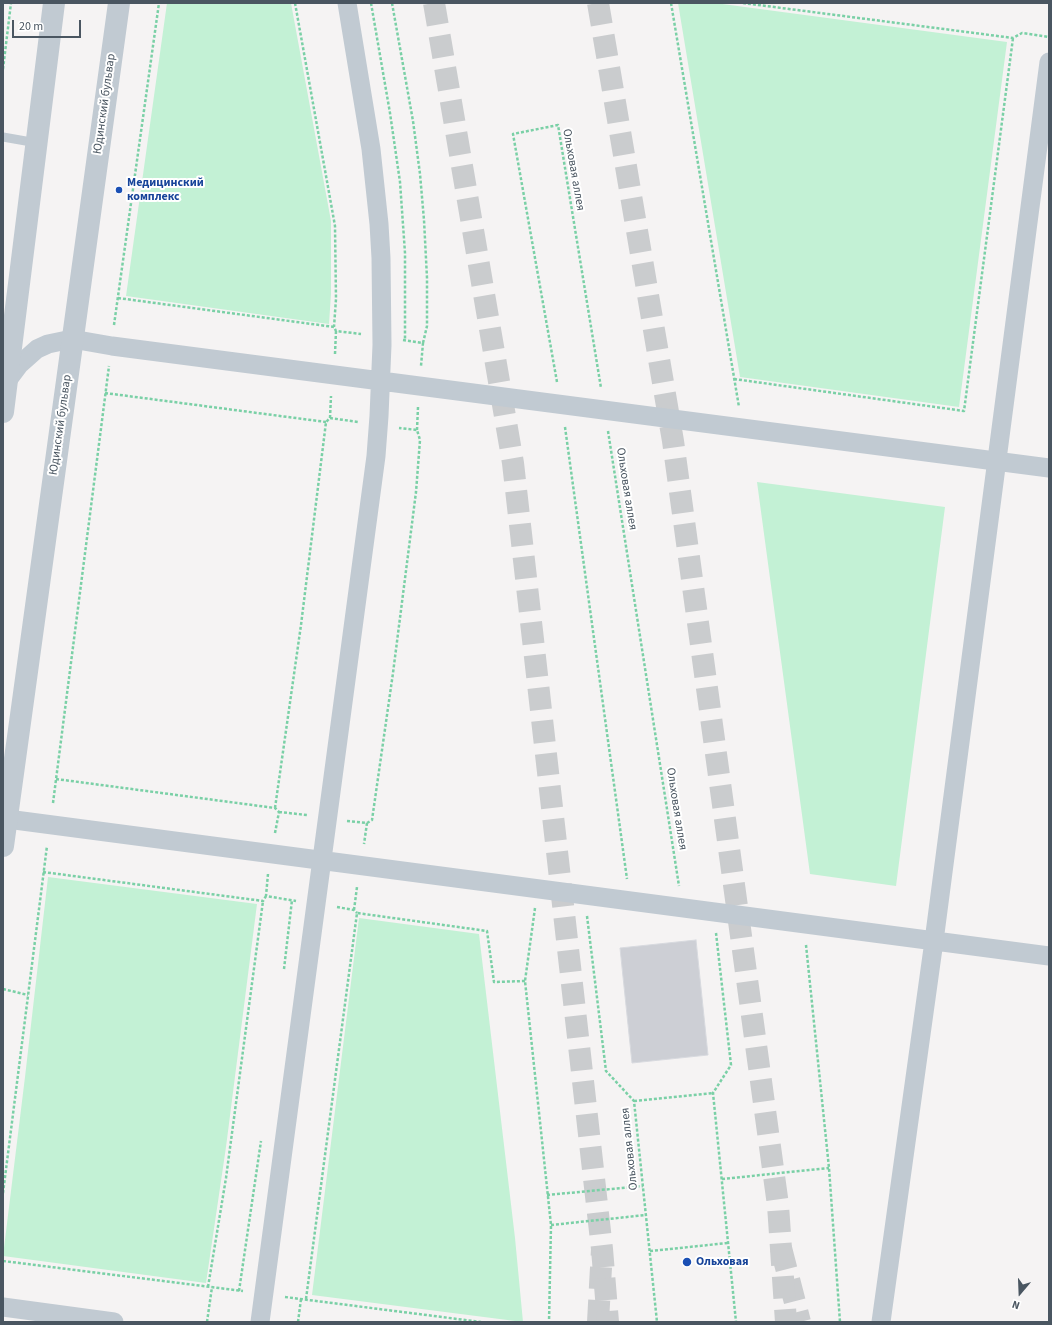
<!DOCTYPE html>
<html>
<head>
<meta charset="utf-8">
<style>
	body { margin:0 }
	#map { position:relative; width:1052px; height:1325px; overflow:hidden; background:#f5f3f3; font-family:"Source Sans 3",sans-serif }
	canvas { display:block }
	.frame { position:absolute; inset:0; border:4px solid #4a5661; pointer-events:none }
	.north { position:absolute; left:1000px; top:1273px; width:40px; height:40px; -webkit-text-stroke:3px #fff; paint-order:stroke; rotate:199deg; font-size:11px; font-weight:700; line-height:16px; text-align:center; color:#4a5661 }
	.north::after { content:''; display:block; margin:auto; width:14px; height:18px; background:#4a5661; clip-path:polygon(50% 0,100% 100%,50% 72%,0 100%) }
	.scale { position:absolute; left:12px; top:20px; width:69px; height:18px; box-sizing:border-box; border:2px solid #4a5661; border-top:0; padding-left:5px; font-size:12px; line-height:14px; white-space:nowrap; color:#4a5661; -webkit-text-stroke:3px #fff; paint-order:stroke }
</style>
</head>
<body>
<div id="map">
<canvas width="1052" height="1325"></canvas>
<div class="frame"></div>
<div class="north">N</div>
<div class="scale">20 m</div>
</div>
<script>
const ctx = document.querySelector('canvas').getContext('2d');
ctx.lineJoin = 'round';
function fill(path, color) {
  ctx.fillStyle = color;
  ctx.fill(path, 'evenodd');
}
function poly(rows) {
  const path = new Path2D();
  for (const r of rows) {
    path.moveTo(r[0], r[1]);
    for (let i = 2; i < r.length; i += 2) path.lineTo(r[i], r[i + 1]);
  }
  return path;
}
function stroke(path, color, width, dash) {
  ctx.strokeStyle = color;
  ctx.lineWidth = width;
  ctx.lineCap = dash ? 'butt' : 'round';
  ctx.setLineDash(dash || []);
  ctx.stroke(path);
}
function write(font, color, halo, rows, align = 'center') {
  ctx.font = font + ' "Source Sans 3",sans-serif';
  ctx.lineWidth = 4;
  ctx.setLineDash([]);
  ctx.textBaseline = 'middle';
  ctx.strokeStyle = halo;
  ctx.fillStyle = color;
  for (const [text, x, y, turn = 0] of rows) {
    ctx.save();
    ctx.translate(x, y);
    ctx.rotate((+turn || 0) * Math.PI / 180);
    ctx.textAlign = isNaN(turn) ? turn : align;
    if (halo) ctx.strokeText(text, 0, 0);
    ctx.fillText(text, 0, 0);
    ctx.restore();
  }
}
const green = poly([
	[167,3,291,3,331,221,331,294,329,324,126,296],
	[678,3,715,3,1007,42,959,407,740,377],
	[757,482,945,507,896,886,810,874],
	[48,877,257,904,226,1147,206,1283,3,1256,25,1077],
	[359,918,479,934,515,1238,523,1322,312,1295]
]);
const building = poly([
	[696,940,708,1055,632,1063,620,948,696,940]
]);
const tertiaryTunnel = poly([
	[781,1248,800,1322],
	[598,1322,602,1249]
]);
const secondaryTunnel = poly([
	[434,3,513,463,602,1249,608,1322],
	[598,3,673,441,778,1205,786,1322]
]);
const path = poly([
	[295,3,335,226,336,299,334,327],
	[371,3,390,113,400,182,405,253,405,340],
	[392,3,413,121,420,174,424,220,427,278,427,326,423,343],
	[671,3,739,407],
	[743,3,1013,38,1022,33,1049,37],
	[3,69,11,3],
	[118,298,334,327,336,331,361,334],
	[114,325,159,3],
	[403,340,423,343,421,366],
	[335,354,336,331],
	[734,379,964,411,1013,38],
	[557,382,513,134,558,125,601,388],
	[105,393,326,422],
	[330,418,331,396],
	[565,427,627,879],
	[417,430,418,407],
	[608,431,679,886],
	[56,779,275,808,279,812,275,833],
	[53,803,109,366],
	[275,808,301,625,326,422,330,418,358,422],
	[279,812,307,815],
	[347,821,367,823,364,844],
	[367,823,372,820,393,673,416,492,420,440,417,430,399,428],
	[43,872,263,901,266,896],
	[268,874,266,896,296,901],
	[337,907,354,910,357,913],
	[535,908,525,981,551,1225,549,1322],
	[354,910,357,887],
	[587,916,606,1071,634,1101,657,1322],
	[716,933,731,1065,713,1093,736,1322],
	[806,945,829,1168,840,1322],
	[284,969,292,900],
	[3,989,28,995],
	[634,1101,713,1093],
	[722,1179,829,1168],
	[3,1193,47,846],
	[547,1195,643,1186],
	[551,1225,646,1215],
	[650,1251,728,1243],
	[3,1261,243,1291],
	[208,1287,226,1178,263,901],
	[239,1291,261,1141],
	[285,1297,481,1322],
	[306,1299,357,913,487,931,494,982,525,981],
	[207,1322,212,1287],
	[298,1322,301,1299]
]);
const service = poly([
	[3,137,37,143]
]);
const minor = poly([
	[7,381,19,365,37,349,48,344,72,339,112,346,1049,468],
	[7,819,1049,956],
	[3,1307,114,1322],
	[260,1322,376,456,379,416,382,345,381,258,379,224,371,149,347,3],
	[881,1322,934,941,1049,62]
]);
const tertiary = poly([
	[3,412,54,3],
	[3,846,119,3]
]);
const markers = [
	[119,190,4,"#1a4fb4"],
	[687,1262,5,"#1a4fb4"]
];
const streetNames = [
	["Юдинский бульвар",105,104,-82],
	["Ольховая аллея",573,170,80],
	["Юдинский бульвар",61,425,-82],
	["Ольховая аллея",626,489,81],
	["Ольховая аллея",676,809,81],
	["Ольховая аллея",630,1149,-96]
];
const transitNames = [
	["Медицинский",127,183],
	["комплекс",127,197],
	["Ольховая",696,1262]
];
fill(green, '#c3f1d5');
fill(building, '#cdcfd5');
stroke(building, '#d7d9de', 1);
stroke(tertiaryTunnel, '#caccce', 22, [22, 11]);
stroke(secondaryTunnel, '#caccce', 22, [22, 11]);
stroke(path, '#7ad0a6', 2.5, [3, 2]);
stroke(service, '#c1cad2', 9);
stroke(minor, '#c1cad2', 19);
stroke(tertiary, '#c1cad2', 22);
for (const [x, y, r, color] of markers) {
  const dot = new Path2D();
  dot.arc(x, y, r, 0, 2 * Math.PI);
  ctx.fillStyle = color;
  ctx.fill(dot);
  stroke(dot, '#fff', 1.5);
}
write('12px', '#4a5661', '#fff', streetNames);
write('bold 12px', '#164399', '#fff', transitNames, 'left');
</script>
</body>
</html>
